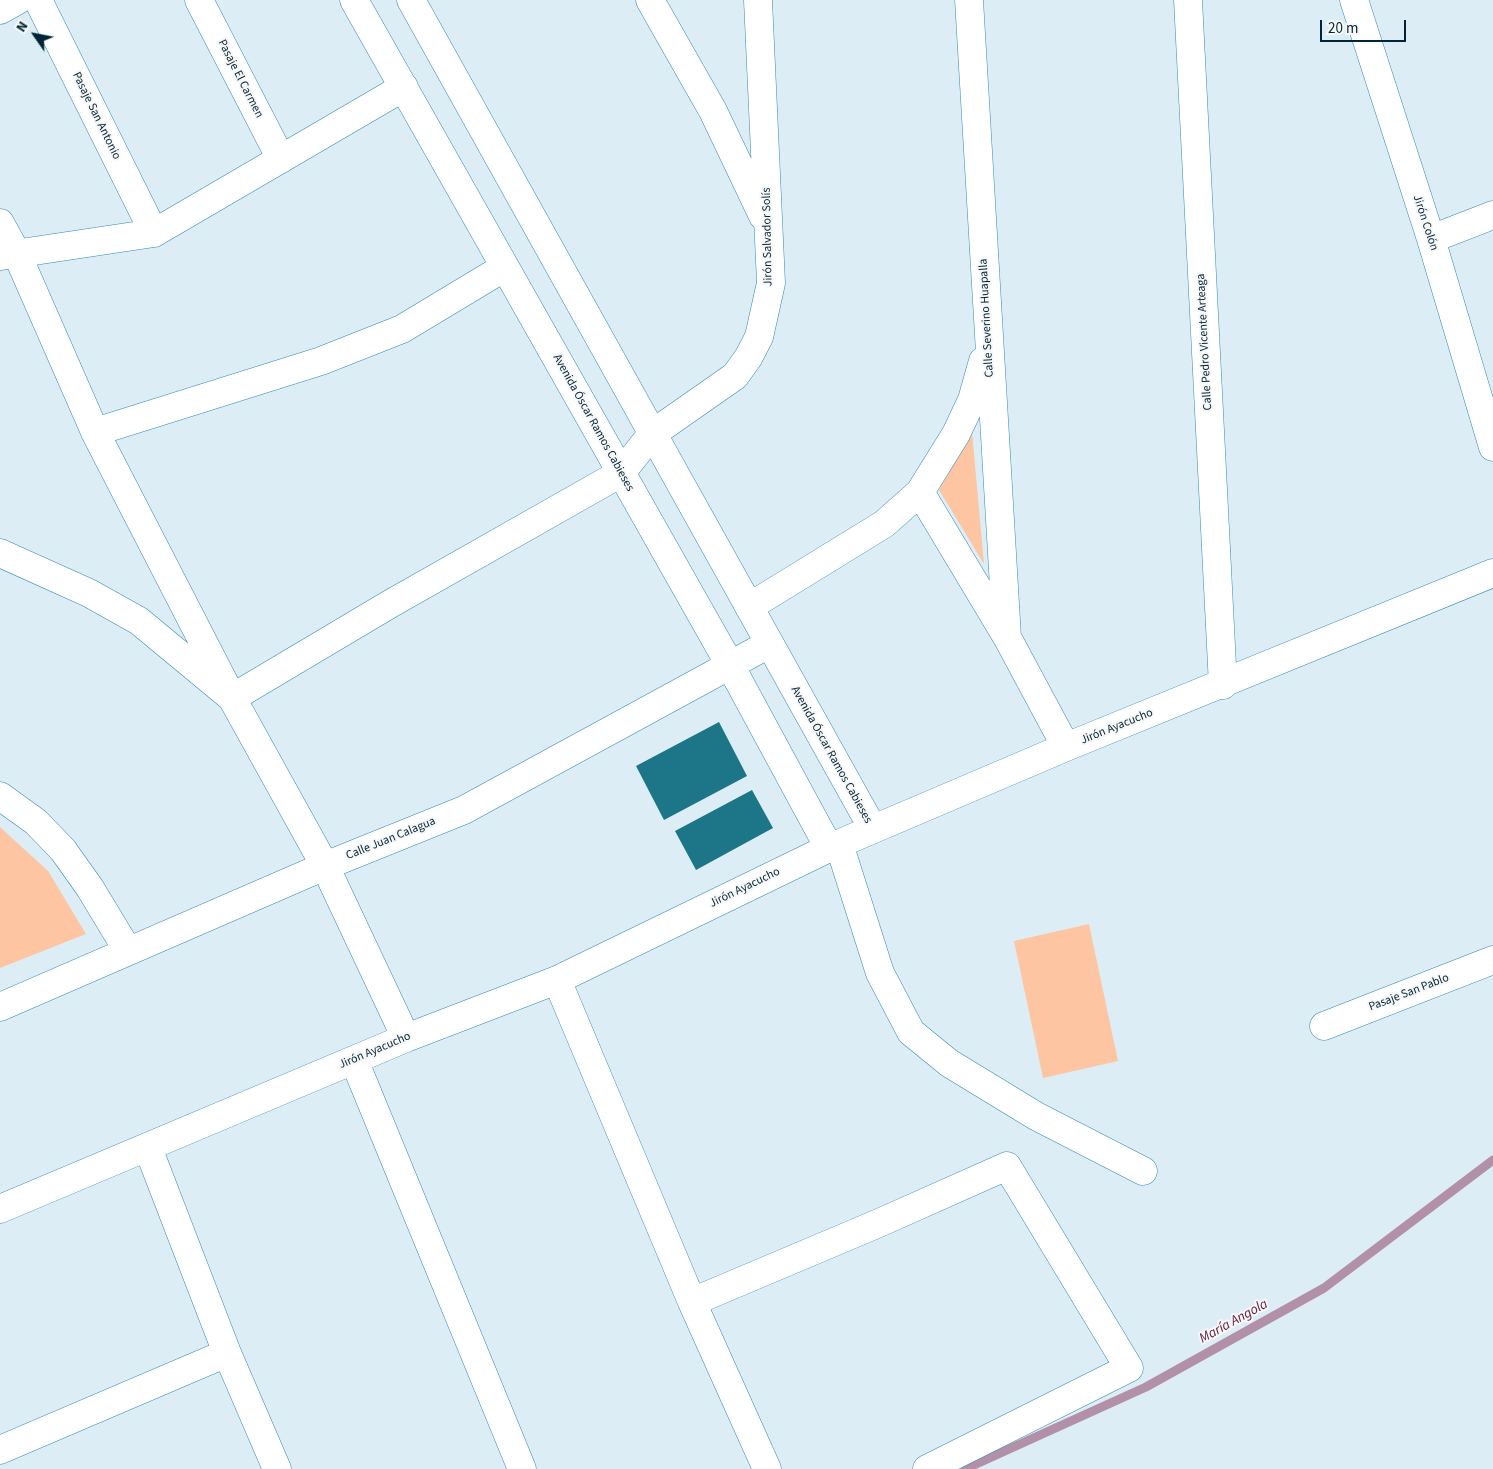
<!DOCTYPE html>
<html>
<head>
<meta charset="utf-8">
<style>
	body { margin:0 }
	#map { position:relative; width:1493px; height:1469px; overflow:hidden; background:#ddedf6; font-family:"Source Sans 3",sans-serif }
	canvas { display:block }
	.north { position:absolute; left:10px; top:10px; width:50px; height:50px; -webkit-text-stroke:4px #f7f7f7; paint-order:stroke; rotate:303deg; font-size:14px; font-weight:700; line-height:20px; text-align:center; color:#002536 }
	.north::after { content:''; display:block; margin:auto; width:18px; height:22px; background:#002536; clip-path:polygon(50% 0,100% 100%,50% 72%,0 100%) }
	.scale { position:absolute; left:1320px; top:20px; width:86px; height:22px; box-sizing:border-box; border:2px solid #002536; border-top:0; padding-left:6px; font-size:15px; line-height:18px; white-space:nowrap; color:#002536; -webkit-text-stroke:4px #f7f7f7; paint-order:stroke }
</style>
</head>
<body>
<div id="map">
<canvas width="1493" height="1469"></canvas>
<div class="north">N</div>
<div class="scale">20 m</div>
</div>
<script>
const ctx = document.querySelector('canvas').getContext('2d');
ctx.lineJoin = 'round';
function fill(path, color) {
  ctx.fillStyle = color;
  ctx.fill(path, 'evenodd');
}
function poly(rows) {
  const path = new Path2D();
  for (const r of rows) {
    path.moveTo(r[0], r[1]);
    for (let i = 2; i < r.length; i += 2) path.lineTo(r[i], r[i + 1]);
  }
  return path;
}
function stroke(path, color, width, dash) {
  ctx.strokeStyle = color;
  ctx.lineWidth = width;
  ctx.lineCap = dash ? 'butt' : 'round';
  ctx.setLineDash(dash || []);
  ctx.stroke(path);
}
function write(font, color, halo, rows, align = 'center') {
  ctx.font = font + ' "Source Sans 3",sans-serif';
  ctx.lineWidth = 4;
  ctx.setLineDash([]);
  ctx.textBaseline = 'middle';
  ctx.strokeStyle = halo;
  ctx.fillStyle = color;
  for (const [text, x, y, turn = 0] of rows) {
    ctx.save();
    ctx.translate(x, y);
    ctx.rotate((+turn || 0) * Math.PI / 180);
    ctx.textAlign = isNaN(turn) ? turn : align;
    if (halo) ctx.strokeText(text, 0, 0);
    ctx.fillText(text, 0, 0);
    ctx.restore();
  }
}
const green = poly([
	[972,432,984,564,939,490],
	[0,827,48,871,86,934,0,968],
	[1089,924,1118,1061,1043,1078,1014,941]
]);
const stream = poly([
	[965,1469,1146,1387,1324,1288,1493,1160]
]);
const building = poly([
	[719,722,747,776,664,820,636,766],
	[752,790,773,828,696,870,675,831]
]);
const minor = poly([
	[38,0,154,233],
	[199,0,281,159],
	[354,0,730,665,829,848],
	[411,0,873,829],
	[650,0,713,111,763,216],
	[969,0,1007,637],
	[1188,0,1223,685],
	[1354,0,1431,239,1493,447],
	[0,10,18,0],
	[0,223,17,254,95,432,232,698,325,866,406,1038],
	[1431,239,1493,215],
	[1,256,154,233,404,87],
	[95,432,321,361,402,329,505,267],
	[920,492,1007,637,1066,747],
	[0,553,89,593,139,621,232,698,390,604,621,473,652,434,735,376,748,358,759,337,771,283,758,0],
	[749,607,884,524,920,492,956,434,972,400,983,361],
	[0,796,36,822,63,850,90,888,128,951],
	[839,844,880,973,911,1032,949,1063,1036,1116,1143,1171],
	[557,980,692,1302,767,1469],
	[0,1007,325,866,464,810,769,644],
	[1324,1026,1493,960],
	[354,1060,522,1469],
	[148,1148,227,1353,277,1469],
	[0,1209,406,1038,557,980,829,848,1066,747,1493,573],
	[692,1302,879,1223,1007,1166,1129,1368,927,1469],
	[0,1450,227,1353]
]);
const streetNames = [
	["Pasaje El Carmen",240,79,63],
	["Pasaje San Antonio",96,116,64],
	["Jirón Colón",1425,223,72],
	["Jirón Salvador Solís",768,237,-91],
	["Calle Severino Huapalla",987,318,-93],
	["Calle Pedro Vicente Arteaga",1205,342,-93],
	["Avenida Óscar Ramos Cabieses",593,423,61],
	["Jirón Ayacucho",1117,727,-22],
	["Avenida Óscar Ramos Cabieses",831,755,61],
	["Calle Juan Calagua",391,839,-22],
	["Jirón Ayacucho",745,888,-26],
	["Pasaje San Pablo",1409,993,-21],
	["Jirón Ayacucho",375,1051,-23]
];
const waterNames = [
	["María Angola",1234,1322,-29]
];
fill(green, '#fdc5a2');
stroke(stream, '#b290a7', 9);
fill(building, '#1c7687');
stroke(minor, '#318ab4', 29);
stroke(minor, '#fff', 28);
write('12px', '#002536', '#f7f7f7', streetNames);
write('italic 14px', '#60173c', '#f7f7f7', waterNames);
</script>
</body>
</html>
